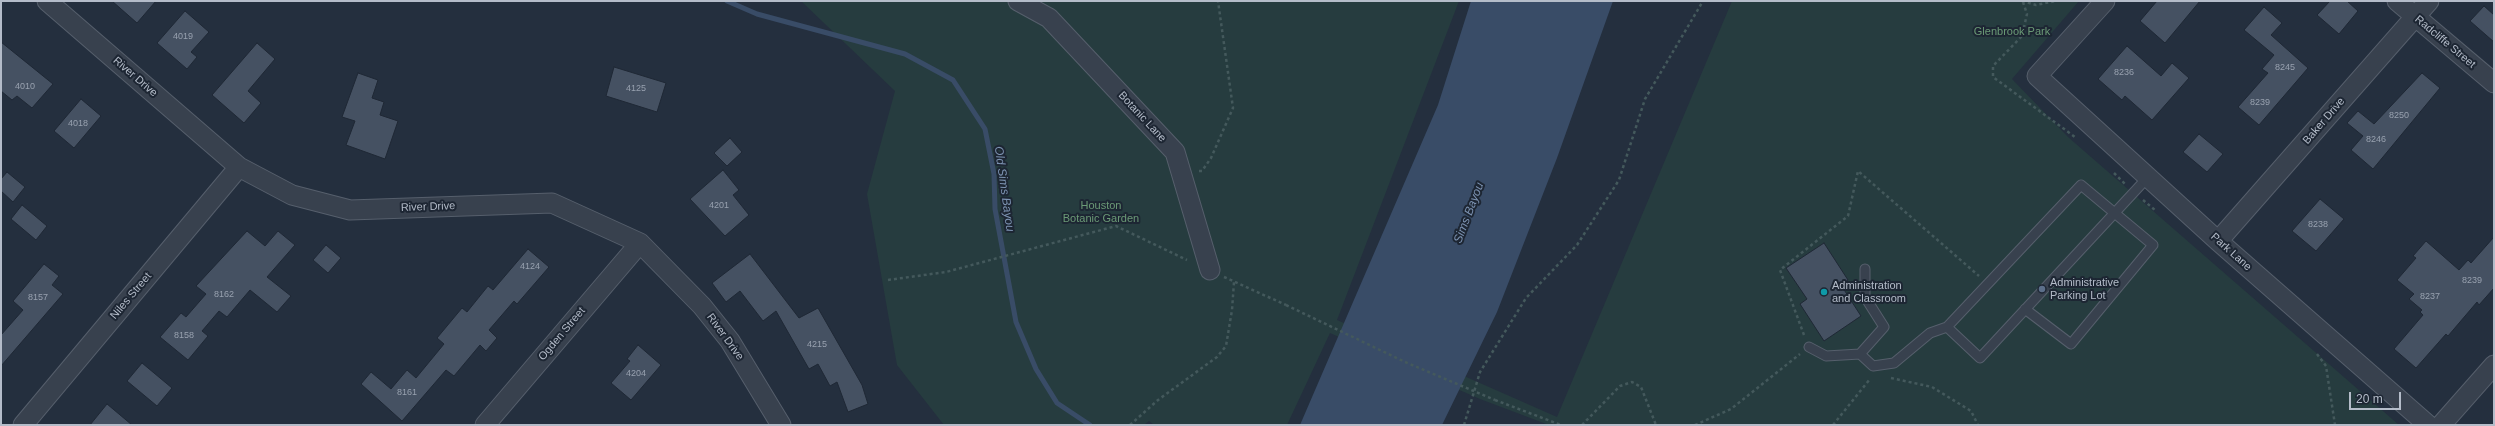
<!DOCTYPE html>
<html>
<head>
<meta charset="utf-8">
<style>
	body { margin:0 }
	#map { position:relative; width:2495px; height:426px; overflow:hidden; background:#242f3e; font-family:Helvetica,sans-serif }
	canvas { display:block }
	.frame { position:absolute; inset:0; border:2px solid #b4bcc9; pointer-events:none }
	.scale { position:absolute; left:2349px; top:392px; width:52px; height:18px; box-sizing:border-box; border:2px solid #b4bcc9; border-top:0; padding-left:5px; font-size:12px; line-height:14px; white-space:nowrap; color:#b4bcc9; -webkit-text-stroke:3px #1d2633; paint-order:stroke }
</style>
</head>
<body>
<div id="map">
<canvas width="2495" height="426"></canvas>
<div class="frame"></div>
<div class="scale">20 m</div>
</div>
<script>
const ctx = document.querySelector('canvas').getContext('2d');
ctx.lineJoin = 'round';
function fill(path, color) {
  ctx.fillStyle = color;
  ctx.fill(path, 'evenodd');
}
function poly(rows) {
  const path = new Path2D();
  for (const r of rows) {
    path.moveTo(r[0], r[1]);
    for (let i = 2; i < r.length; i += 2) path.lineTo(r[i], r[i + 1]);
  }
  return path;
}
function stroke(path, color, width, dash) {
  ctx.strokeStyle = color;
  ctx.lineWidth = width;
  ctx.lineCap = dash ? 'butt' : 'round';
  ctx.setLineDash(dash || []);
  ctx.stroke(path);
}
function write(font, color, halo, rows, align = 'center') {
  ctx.font = font + ' Helvetica,sans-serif';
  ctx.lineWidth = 4;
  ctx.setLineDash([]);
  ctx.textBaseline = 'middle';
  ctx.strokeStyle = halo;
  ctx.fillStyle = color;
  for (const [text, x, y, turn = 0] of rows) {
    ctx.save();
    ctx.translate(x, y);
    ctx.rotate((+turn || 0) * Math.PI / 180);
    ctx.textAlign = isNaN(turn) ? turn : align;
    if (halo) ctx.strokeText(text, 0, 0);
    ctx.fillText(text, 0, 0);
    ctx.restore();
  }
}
const green = poly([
	[801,1,1459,1,1337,320,1557,417,1732,1,2079,1,2012,79,2068,137,2399,425,1549,425,1480,399,1330,333,1287,425,1154,425,1149,421,1144,425,944,425,897,365,867,194,895,91]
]);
const water = poly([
	[1471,1,1613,1,1557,158,1497,312,1442,425,1300,425,1438,105]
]);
const stream = poly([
	[727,1,757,14,905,54,953,80,985,129,994,174,995,209,1016,322,1036,369,1057,403,1090,425]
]);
const building = poly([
	[112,1,156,1,137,23,112,1],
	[2157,1,2200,1,2165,43,2140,21,2157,1],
	[2330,1,2347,1,2358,11,2339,34,2317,15,2330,1],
	[2484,6,2494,15,2494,42,2470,21,2484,6],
	[2264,7,2282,23,2271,35,2308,68,2259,125,2238,107,2268,73,2262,69,2274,55,2244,30,2264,7],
	[185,11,209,32,191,52,197,57,187,69,157,43,185,11],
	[1,42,53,84,32,108,17,96,12,100,1,91,1,42],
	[257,43,275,59,248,91,261,103,244,123,212,95,257,43],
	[2127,46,2161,76,2172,63,2189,78,2152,120,2125,96,2122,100,2098,79,2127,46],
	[614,67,666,83,657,112,606,96,614,67],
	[358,73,378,80,372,98,384,102,380,115,398,121,385,159,346,145,355,121,342,117,358,73],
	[2422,73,2440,88,2373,169,2351,150,2363,136,2347,123,2358,111,2374,124,2422,73],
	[81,99,101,116,74,148,54,131,81,99],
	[2199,134,2223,154,2207,172,2183,152,2199,134],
	[730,138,742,152,727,166,714,153,730,138],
	[723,170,739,190,733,195,749,215,725,236,690,199,723,170],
	[7,172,25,187,13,202,1,191,1,179,7,172],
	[2320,199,2344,219,2316,251,2292,231,2320,199],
	[22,205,47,226,36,240,11,219,22,205],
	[247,231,265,246,278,231,295,245,267,277,291,296,277,312,250,290,227,317,219,311,202,331,208,336,188,360,160,337,181,313,186,317,206,294,196,286,247,231],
	[2494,237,2494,288,2479,305,2477,302,2448,336,2446,334,2416,368,2394,349,2423,315,2420,312,2422,310,2409,299,2414,294,2397,280,2416,258,2413,256,2426,241,2459,270,2468,260,2471,263,2494,237],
	[1824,243,1848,280,1841,285,1861,316,1824,341,1800,304,1807,299,1786,268,1824,243],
	[326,245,341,258,328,273,313,260,326,245],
	[528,249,549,267,517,304,514,301,489,330,497,338,486,351,480,345,454,376,446,370,402,421,361,384,371,372,391,389,407,370,416,378,444,344,437,338,462,308,467,312,488,286,493,290,528,249],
	[750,254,799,318,818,308,862,385,868,404,848,412,837,382,830,386,818,364,809,369,776,311,763,321,740,291,726,302,712,283,750,254],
	[44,264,59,276,52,285,63,294,1,366,1,335,23,310,13,301,44,264],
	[638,345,661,365,631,400,611,383,630,361,627,359,638,345],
	[142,363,172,388,157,406,127,381,142,363],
	[107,404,132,425,90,425,107,404]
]);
const path = poly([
	[2022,1,2036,5,2056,1],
	[2023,2,2027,14,2022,36,1993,66,1993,77,2075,137],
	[1199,171,1202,171,1211,158,1233,108,1218,1],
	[2114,173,2125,184],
	[2143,200,2155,210],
	[1224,277,1286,305],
	[888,280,946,272,1116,226,1187,260],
	[1804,335,1780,270,1848,216,1858,171,1979,276],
	[2317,354,2326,366,2335,425],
	[1891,378,1932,387,1971,411,1978,425],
	[1495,400,1561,425],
	[1130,425,1158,400,1217,357,1226,346,1232,310,1234,282],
	[1464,425,1480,372,1526,298,1577,245,1619,180,1645,99,1703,1],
	[1582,425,1620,386,1632,382,1641,387,1656,425],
	[1695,425,1731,409,1800,354],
	[1833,425,1870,379]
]);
const lane = poly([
	[1947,327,2081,185,2153,245,2071,344,2025,309],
	[1809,347,1826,356,1860,354,1873,366,1894,363,1930,333,1947,327,1980,358,2148,177],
	[1860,354,1884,327,1865,297,1865,269]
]);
const street = poly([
	[47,1,239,167,292,195,350,210,552,203,640,243,702,306,730,341,781,425],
	[1018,1,1049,18,1175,152,1210,270],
	[2105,1,2037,76,2218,241,2428,425],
	[2397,1,2494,83],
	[2218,241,2429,1],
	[23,425,239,167],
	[485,425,640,243],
	[2441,425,2494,365]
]);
const pathBridge = poly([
	[1286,305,1405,362,1495,400]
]);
const markers = [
	[2042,289,4,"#5c6f8a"],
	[1824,292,4,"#0f9aa8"]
];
const numberNames = [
	["4019",183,37],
	["8245",2285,68],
	["8236",2124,73],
	["4010",25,87],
	["4125",636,89],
	["8239",2260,103],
	["8250",2399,116],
	["4018",78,124],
	["8246",2376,140],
	["4201",719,206],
	["8238",2318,225],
	["4124",530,267],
	["8239",2472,281],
	["8162",224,295],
	["8237",2430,297],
	["8157",38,298],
	["8158",184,336],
	["4215",817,345],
	["4204",636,374],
	["8161",407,393]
];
const parkNames = [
	["Glenbrook Park",2012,32],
	["Houston",1101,206],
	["Botanic Garden",1101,219]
];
const streetNames = [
	["Radcliffe Street",2445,42,40],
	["River Drive",135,77,41],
	["Botanic Lane",1142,117,47],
	["Baker Drive",2324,121,-49],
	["River Drive",428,207,-2],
	["Park Lane",2231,252,42],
	["Niles Street",131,296,-50],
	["Ogden Street",562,334,-50],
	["River Drive",725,337,54]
];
const poiNames = [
	["Administrative",2050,283],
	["Parking Lot",2050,296],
	["Administration",1832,286],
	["and Classroom",1832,299]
];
const waterNames = [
	["Old Sims Bayou",1004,189,82],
	["Sims Bayou",1469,213,-69]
];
fill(green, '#263c3f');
fill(water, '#394c67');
stroke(stream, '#394c67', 5);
fill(building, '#455162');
stroke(building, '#1f2835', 1);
stroke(lane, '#565f6c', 11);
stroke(street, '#565f6c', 21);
stroke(path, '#44595c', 2.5, [3, 3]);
stroke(lane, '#38414e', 9);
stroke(street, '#38414e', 19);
stroke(pathBridge, '#44595c', 2.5, [3, 3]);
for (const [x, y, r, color] of markers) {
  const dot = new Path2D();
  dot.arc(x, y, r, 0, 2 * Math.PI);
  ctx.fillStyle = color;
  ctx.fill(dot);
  stroke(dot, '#1d2633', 1.5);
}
write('9px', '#98a1af', null, numberNames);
write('11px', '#6b9a76', '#1d2633', parkNames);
write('11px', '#b4bcc9', '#1d2633', streetNames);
write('11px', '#b4bcc9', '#1d2633', poiNames, 'left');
write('italic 12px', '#7c92b1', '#1d2633', waterNames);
</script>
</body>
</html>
